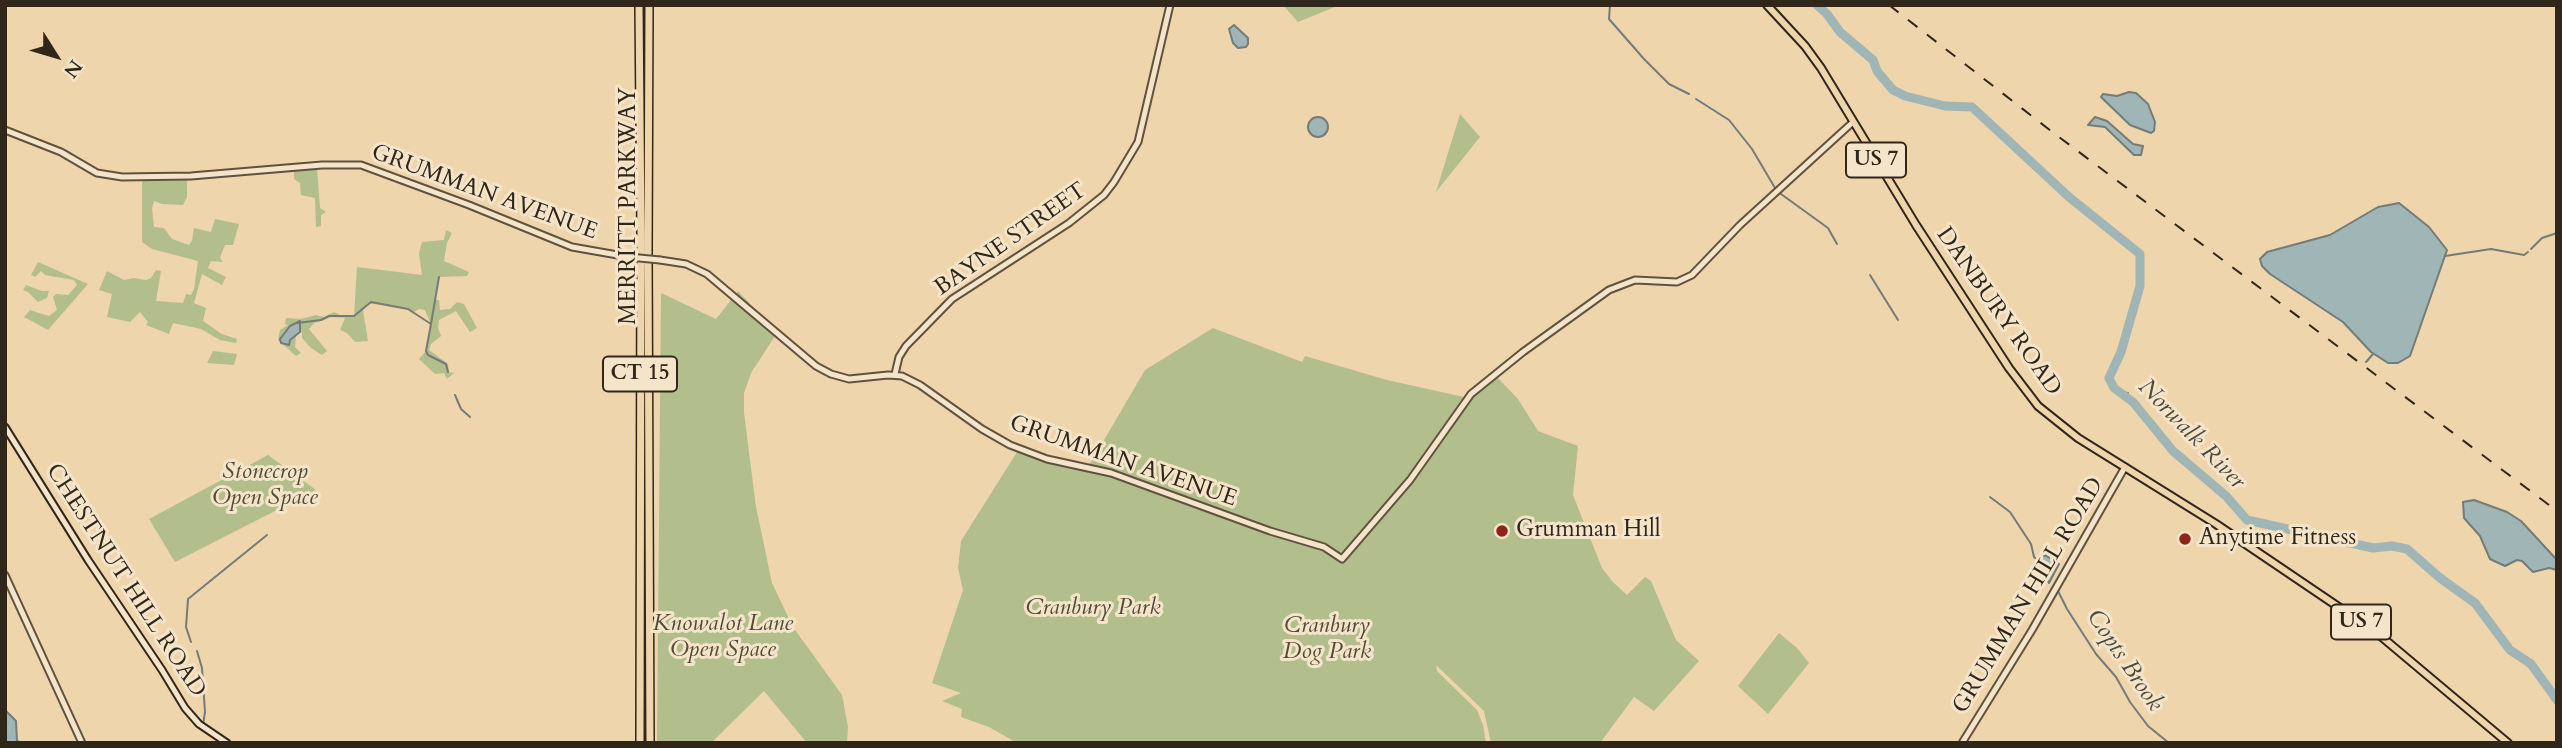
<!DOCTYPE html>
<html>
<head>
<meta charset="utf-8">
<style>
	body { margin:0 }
	#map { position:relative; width:2562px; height:748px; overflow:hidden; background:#eed5ac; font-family:Cardo,serif }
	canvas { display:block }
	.frame { position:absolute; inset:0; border:7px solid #31261a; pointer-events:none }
	.north { position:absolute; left:21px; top:21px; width:70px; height:70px; -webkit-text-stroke:5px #f4e4c9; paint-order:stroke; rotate:127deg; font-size:19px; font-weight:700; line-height:28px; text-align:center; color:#31261a }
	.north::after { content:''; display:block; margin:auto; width:24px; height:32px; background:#31261a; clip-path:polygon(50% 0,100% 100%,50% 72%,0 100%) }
</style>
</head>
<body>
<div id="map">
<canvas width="2562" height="748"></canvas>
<div class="frame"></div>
<div class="north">N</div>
</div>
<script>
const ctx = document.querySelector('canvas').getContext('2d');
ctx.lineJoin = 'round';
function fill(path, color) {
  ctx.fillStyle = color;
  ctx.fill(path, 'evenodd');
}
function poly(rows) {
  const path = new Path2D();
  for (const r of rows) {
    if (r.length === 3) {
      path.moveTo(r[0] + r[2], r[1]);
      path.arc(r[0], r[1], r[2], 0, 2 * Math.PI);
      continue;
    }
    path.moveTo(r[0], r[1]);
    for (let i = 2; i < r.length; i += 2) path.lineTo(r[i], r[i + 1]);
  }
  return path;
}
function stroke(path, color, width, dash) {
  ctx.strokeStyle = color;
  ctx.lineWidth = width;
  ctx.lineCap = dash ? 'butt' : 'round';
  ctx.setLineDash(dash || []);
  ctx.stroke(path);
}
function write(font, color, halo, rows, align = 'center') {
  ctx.font = font + ' Cardo,serif';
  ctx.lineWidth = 6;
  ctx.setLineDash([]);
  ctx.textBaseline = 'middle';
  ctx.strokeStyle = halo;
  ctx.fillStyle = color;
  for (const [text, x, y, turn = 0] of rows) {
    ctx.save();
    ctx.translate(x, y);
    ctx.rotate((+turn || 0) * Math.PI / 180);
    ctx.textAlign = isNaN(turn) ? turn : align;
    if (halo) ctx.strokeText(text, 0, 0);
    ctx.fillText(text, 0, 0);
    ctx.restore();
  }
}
const green = poly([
	[1283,5,1340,5,1298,22],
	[1460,114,1480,137,1436,192],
	[310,166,317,168,320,208,326,212,321,215,321,226,316,227,315,198,301,195,300,183,294,179,294,168],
	[187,180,187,197,183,205,162,204,154,201,152,208,154,227,164,228,172,239,189,245,192,241,194,228,211,232,215,219,239,224,233,245,225,245,220,258,223,262,211,261,208,268,226,277,222,285,202,274,194,303,206,308,203,321,222,334,237,339,236,343,220,340,201,329,173,323,169,334,146,325,148,322,140,312,130,322,107,317,112,294,99,290,107,271,124,280,134,278,146,280,151,278,156,270,161,271,156,301,183,303,186,294,191,295,194,289,198,261,152,249,142,242,142,181],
	[446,230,452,233,447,243,444,261,469,272,467,276,439,277,435,300,439,300,440,310,450,309,457,302,464,304,477,328,470,332,456,311,439,320,438,328,441,336,431,344,429,350,448,364,449,372,454,373,447,379,444,373,435,374,419,359,426,351,431,324,425,310,419,309,412,313,407,309,368,303,363,310,368,341,355,342,347,333,340,330,345,318,332,317,314,323,309,329,327,351,322,355,311,348,302,338,302,332,296,335,295,347,301,353,296,356,278,340,280,330,288,325,285,324,286,318,301,319,316,315,324,317,334,312,342,316,354,316,357,267,422,275,419,253,422,242,444,240],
	[38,262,88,284,48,330,24,317,30,310,49,316,57,310,53,297,56,294,68,295,77,285,74,280,45,275,41,271,35,277,31,275],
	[26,285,42,291,49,291,47,298,38,302,28,292,23,290],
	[738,291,777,333,751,373,744,393,744,413,756,507,772,583,793,627,842,695,848,727,847,743,807,743,764,691,711,743,657,743,661,293,716,319],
	[1213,328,1302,362,1305,356,1387,380,1464,397,1409,477,1410,483,1467,403,1497,377,1518,399,1538,431,1578,446,1573,495,1602,568,1613,582,1627,595,1645,577,1651,581,1676,640,1699,661,1654,711,1634,697,1600,743,1491,743,1484,711,1436,665,1437,671,1477,710,1483,725,1486,743,1017,743,989,727,961,717,962,709,942,701,961,693,932,683,963,590,958,568,961,541,1017,452,1038,459,1105,473,1267,532,1287,533,1090,464,1145,370],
	[213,351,237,354,234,365,207,363],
	[268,455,316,490,175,562,149,519],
	[1779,633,1797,648,1809,663,1768,714,1738,686]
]);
const water = poly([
	[1234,25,1248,38,1248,44,1246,47,1238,48,1233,43,1229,29,1234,25],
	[2129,92,2136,93,2148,104,2155,122,2154,131,2151,133,2130,125,2101,97,2103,94,2117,96,2129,92],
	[2095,117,2107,121,2133,144,2143,146,2141,155,2134,155,2105,127,2088,125,2095,117],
	[1318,127,10],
	[2399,203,2429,227,2447,250,2410,356,2398,363,2388,363,2371,352,2343,322,2270,274,2262,266,2260,259,2267,252,2330,235,2378,207,2399,203],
	[300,321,300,332,290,340,289,345,281,343,280,339,290,326,300,321],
	[2474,500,2507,512,2521,521,2557,560,2557,570,2549,568,2533,572,2522,561,2517,560,2505,566,2490,559,2480,536,2464,518,2463,502,2474,500],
	[2045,555,2059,564,2049,583,2037,562,2045,555],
	[5,710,16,721,17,741,22,743,5,743,5,710]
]);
const stream = poly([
	[1610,5,1609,19,1644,59,1669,84,1689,94],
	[1696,99,1729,120,1752,149,1775,188],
	[1781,194,1828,228,1837,244],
	[2531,249,2542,238,2557,233],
	[2445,256,2491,249,2524,255,2528,252],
	[1870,275,1898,320],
	[297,323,321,320,329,316,354,316,371,302,408,309,431,324,426,351,428,355,446,364,448,372],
	[431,324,439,277],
	[2366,362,2373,354],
	[2120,392,2128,393],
	[455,395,461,409,470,417],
	[1990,497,2010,512,2031,544,2034,557,2039,562],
	[2058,591,2067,609,2096,654,2116,677,2130,702,2148,726,2169,743],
	[191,642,186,627,188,599,267,535],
	[197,651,202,668,205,712,203,725]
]);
const river = poly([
	[1817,5,1827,14,1840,32,1873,60,1877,71,1893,90,1905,96,1945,106,1972,107,2069,197,2140,254,2140,286,2121,352,2109,378,2114,388,2133,402,2173,451,2226,496,2247,520,2373,548,2392,546,2407,549,2440,578,2475,603,2510,650,2531,664,2557,700]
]);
const tertiary = poly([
	[5,130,61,152,97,173,122,177,191,176,322,165,361,165,469,205,572,247,629,257],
	[660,260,686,264,707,274,816,366,831,374,849,379,888,375,902,376,920,385,982,429,1010,445,1047,459,1111,473,1270,531,1324,547,1342,559,1410,480,1471,394,1523,352,1609,290,1635,280,1677,282,1692,275,1740,225,1853,122],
	[895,374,899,357,906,346,952,299,1069,223,1104,195,1114,182,1138,142,1170,5],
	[5,575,82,743],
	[1962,743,2032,630,2125,467]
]);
const secondary = poly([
	[5,427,88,560,162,670,185,708,199,724,227,743]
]);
const trunk = poly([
	[1767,5,1805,46,1821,68,1916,225,2009,368,2038,406,2078,438,2216,524,2377,633,2508,743]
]);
const motorway = poly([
	[639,5,641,232,640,743],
	[649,5,648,253,650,743]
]);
const rail = poly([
	[1889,5,2051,131,2557,511]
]);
const tertiaryBridge = poly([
	[629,257,660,260]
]);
const markers = [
	[1502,531,7,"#8f2418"],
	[2185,539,7,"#8f2418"]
];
const shields = [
	[1876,160,60],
	[640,374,74],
	[2361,622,60]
];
const shieldNames = [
	["US 7",1876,160],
	["CT 15",640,374],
	["US 7",2361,622]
];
const streetNames = [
	["GRUMMAN AVENUE",484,193,20],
	["MERRITT PARKWAY",630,206,-90],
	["BAYNE STREET",1011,240,-35],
	["DANBURY ROAD",1998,312,55],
	["GRUMMAN AVENUE",1123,462,19],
	["CHESTNUT HILL ROAD",125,581,57],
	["GRUMMAN HILL ROAD",2029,596,-59]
];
const parkNames = [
	["Stonecrop",265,473],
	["Open Space",265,499],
	["Cranbury Park",1093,609],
	["Knowalot Lane",723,625],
	["Open Space",723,651],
	["Cranbury",1327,627],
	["Dog Park",1327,653]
];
const poiNames = [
	["Grumman Hill",1516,531],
	["Anytime Fitness",2199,539]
];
const waterNames = [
	["Norwalk River",2191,435,46],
	["Copts Brook",2124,661,56]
];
fill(green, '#b3be8d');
fill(water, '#9fb5b6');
stroke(water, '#737c78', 2);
stroke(stream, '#737c78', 2);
stroke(river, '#9fb5b6', 9);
stroke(tertiary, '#60523e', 9);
stroke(secondary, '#31261a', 9);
stroke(trunk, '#31261a', 10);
stroke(motorway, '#31261a', 10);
stroke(tertiary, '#f4e4c9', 5);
stroke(secondary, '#f4e4c9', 5);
stroke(trunk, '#eed5ac', 6);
stroke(motorway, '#eed5ac', 7);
stroke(rail, '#31261a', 2, [12, 12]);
stroke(tertiaryBridge, '#60523e', 9, []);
stroke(tertiaryBridge, '#f4e4c9', 5);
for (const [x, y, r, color] of markers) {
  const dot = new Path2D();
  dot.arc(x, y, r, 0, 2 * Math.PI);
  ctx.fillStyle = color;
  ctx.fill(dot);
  stroke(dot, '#f4e4c9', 2.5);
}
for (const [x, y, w] of shields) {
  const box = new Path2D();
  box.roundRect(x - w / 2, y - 17.5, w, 35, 5);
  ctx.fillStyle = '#f4e4c9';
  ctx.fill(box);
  stroke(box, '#31261a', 2);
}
write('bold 21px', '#31261a', null, shieldNames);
write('23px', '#31261a', '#f4e4c9', streetNames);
write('italic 23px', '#524c37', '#f4e4c9', parkNames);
write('23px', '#31261a', '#f4e4c9', poiNames, 'left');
write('italic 24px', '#4c4a41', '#f4e4c9', waterNames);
</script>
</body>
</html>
